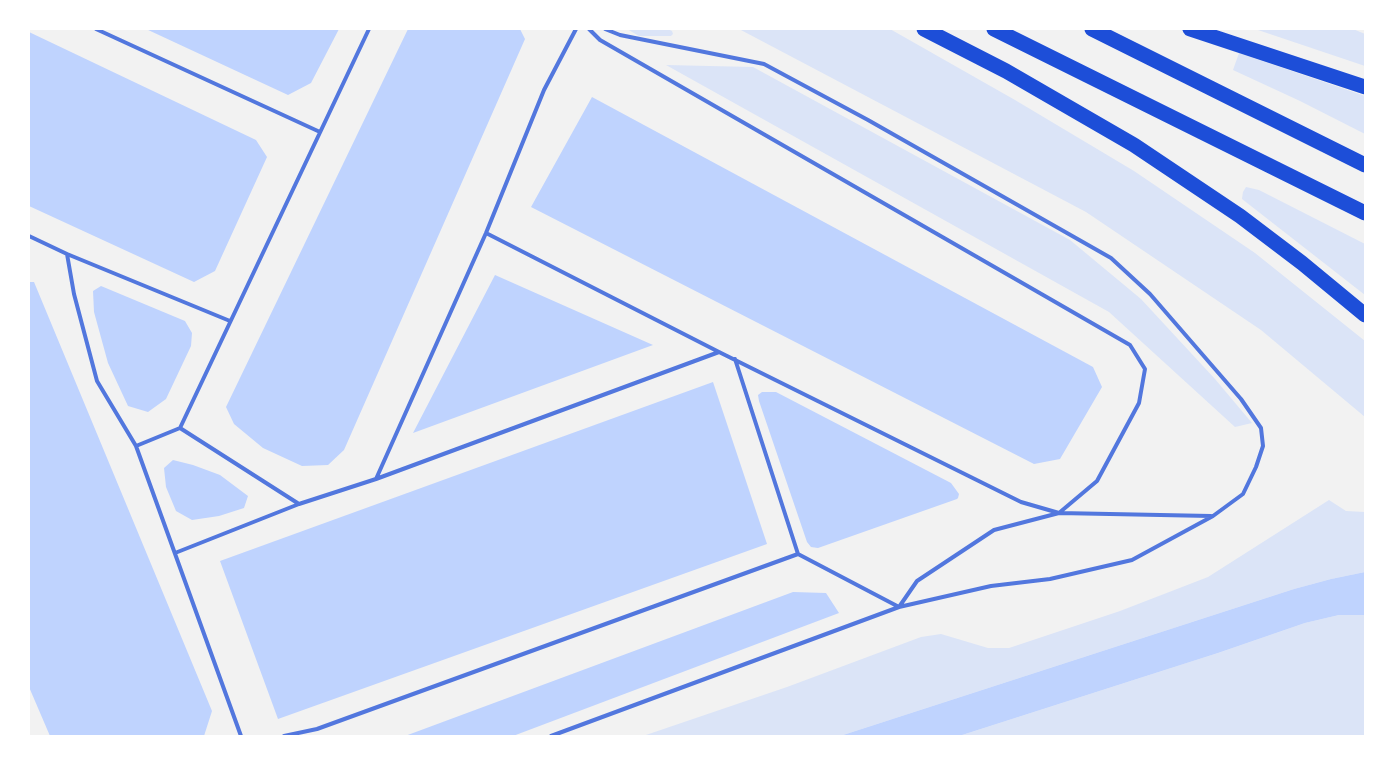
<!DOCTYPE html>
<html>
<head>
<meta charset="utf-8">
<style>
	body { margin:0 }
	#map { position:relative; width:1394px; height:765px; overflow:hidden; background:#f2f2f2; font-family:"Source Sans 3",sans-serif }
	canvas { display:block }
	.frame { position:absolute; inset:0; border:30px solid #fff; pointer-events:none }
</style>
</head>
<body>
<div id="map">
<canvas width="1394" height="765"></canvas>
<div class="frame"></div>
</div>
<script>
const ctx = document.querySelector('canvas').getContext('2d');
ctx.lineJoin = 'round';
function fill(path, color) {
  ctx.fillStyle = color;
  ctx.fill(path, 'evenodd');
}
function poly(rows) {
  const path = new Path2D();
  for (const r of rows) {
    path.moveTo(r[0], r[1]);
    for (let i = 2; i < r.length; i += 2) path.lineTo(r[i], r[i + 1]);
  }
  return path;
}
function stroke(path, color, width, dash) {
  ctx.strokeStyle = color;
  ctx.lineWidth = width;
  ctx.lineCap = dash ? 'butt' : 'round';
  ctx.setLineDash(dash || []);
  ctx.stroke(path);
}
const green = poly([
	[627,29,668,29,672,31,673,34,671,36,639,36],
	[739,29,890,29,1015,100,1134,171,1255,253,1365,341,1365,417,1261,330,1086,212],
	[1255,29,1353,29,1365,34,1365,66],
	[1239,53,1365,96,1365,134,1300,101,1233,70],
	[666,65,753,67,1070,240,1141,299,1215,379,1252,423,1235,427,1109,312],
	[1246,187,1259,190,1365,244,1365,295,1242,199,1243,192],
	[1329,500,1346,511,1365,512,1365,572,1331,579,1294,589,840,736,643,736,787,687,921,637,941,634,988,648,1009,648,1120,611,1208,577],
	[1359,614,1365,615,1365,736,959,736,1218,653,1305,623,1339,615]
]);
const water = poly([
	[146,29,339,29,311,83,288,95],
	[408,29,520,29,525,39,344,450,328,465,302,466,263,448,234,424,226,407],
	[29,32,256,140,267,157,215,271,194,282,29,206],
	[592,97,1093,367,1102,387,1060,459,1034,464,531,207],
	[495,275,653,345,413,433],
	[29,282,34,282,212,711,204,736,50,736,29,687],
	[101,286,185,321,192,333,191,346,166,399,148,412,128,406,108,363,94,312,93,291],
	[713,382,767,544,278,719,220,561],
	[762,392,776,392,951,483,959,494,958,498,957,499,818,548,811,547,807,542,759,401,758,395],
	[173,460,193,465,220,475,248,496,244,508,219,516,192,520,176,511,166,487,164,468],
	[1365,572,1365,615,1339,615,1305,623,1218,653,959,736,840,736,1294,589,1331,579],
	[793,592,826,593,839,613,513,736,405,736]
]);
const service = poly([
	[96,29,320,132],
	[605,29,620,35,764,64,868,120,1111,258,1150,294,1241,399,1261,428,1263,446,1256,467,1243,494,1213,516,1132,560,1050,579,991,586,899,607,798,554,735,359],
	[486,233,719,352,1021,502,1059,513,1097,481,1139,403,1145,369,1130,345,600,40,589,29],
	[29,236,67,254,74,294,97,381,136,446,241,736],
	[67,254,230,321],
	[180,428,369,29],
	[136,446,180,428,299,504],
	[376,479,486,233,544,90,576,29],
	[175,553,299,504,376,479,719,352],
	[284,736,317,729,798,554],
	[551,736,899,607,917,581,994,530,1059,513,1211,516]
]);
const motorway = poly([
	[924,29,1006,71,1134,145,1240,216,1302,263,1365,315],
	[994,29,1365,213],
	[1092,29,1365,165],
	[1190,29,1365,87]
]);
fill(green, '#dbe4f7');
fill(water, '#bfd3fe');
stroke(service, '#5277de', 4);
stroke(motorway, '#1d4ed8', 15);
</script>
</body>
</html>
